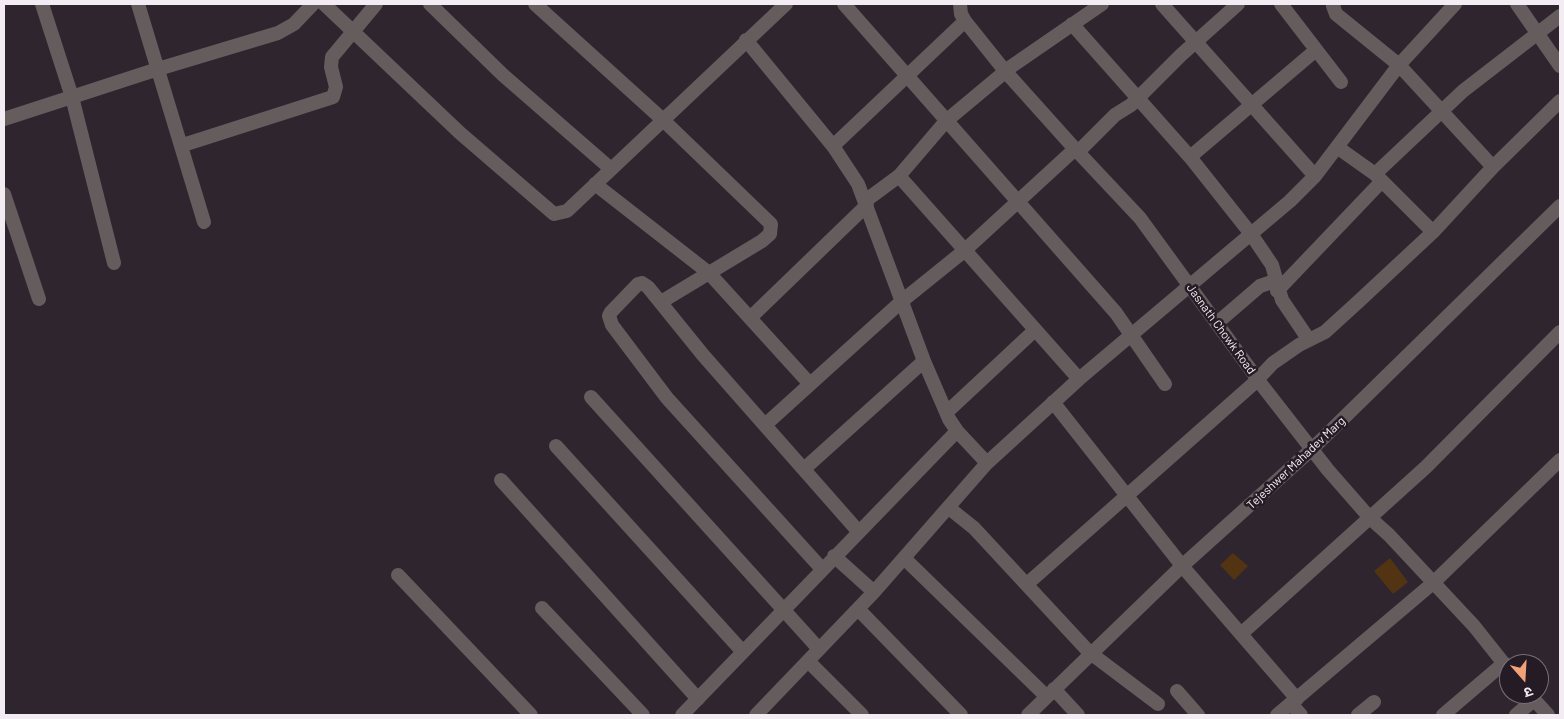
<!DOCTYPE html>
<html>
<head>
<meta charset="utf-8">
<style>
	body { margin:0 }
	#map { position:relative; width:1564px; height:719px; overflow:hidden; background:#2e252e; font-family:Barlow,"Noto Sans Devanagari",sans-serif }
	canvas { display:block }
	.frame { position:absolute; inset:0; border:5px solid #f3edf3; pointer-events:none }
	.north { position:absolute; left:1499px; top:654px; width:50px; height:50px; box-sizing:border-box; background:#241b24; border:1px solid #776f77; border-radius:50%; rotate:161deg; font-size:14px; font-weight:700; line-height:20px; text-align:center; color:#f3edf3 }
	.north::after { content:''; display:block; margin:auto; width:18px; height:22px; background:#f0a279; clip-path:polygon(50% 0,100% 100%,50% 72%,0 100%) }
</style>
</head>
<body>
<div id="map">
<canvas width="1564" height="719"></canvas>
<div class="frame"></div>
<div class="north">उ</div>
</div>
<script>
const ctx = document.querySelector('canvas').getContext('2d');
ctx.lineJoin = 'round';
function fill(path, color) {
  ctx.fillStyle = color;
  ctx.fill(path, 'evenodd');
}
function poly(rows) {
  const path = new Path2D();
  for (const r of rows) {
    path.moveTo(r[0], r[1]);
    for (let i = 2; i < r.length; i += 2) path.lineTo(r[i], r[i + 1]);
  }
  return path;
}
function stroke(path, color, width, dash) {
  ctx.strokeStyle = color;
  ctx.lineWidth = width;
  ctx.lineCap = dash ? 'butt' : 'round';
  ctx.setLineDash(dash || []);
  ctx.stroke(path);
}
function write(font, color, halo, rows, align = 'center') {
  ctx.font = font + ' Barlow,sans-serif';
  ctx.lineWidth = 5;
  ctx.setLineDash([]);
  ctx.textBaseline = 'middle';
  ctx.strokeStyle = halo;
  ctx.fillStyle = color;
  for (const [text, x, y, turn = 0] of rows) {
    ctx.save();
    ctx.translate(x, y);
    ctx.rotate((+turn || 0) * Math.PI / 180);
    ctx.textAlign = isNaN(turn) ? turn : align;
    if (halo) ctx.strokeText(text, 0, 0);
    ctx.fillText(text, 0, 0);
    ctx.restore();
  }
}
const building = poly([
	[1233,553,1248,566,1234,580,1220,565],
	[1390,558,1408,582,1393,594,1374,571]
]);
const minor = poly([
	[42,4,72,97,114,263],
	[138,4,204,222],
	[324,4,460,133,554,214,567,211,786,4],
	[430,4,503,75,611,169],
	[535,4,662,119,771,224,770,234,762,241,661,302],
	[844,4,1116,313,1165,384],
	[1162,4,1315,176],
	[1238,4,1181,55,1131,105,1115,115,1078,152,1140,218,1261,384,1328,470,1370,518,1389,535,1474,626,1509,670],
	[1281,4,1341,82],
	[1334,4,1333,6,1336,14,1399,65,1493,167],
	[1517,4,1560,66],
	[1072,24,1190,157,1251,234,1272,265,1282,300,1309,340],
	[746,40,833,146,858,184,924,361,949,419,957,431,987,463],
	[4,119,158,69,278,33,294,24,313,4],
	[183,145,333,97,336,87,331,67,332,57,376,4],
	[833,146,965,21],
	[1337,147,1375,174,1433,232],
	[1190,157,1316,50],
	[1375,174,1463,91,1560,16],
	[899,176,1079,379],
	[595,184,709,273,809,383],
	[4,194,39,299],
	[865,201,899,176,946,121,1012,66,1102,4],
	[1277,291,1382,181],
	[750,318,867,205],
	[1217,323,1260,286,1275,281],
	[591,397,819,649],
	[1053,402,1183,567,1297,699],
	[947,412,1035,330],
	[765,425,902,301,964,251,1075,149,1005,71,965,21,961,14,960,4],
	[556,446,743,652],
	[804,469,924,361],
	[501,480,698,699],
	[949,508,974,528,1089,652,1158,704],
	[834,556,874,592],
	[904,558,1046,696],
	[822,569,667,398,612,325,609,316,611,312,638,284,642,283,648,287,703,355,858,531],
	[398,575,531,715],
	[1027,584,1253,384,1273,363,1299,345,1325,332,1359,301,1433,232,1493,167,1560,101],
	[542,608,643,715],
	[858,609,961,715],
	[1241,634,1426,467,1560,332],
	[808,661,862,715],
	[1054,689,1078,715],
	[1177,691,1198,715],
	[1529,694,1548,715],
	[1291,704,1301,715],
	[682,715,957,431],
	[756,715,874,592,987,463,1079,379,1290,201,1315,176,1399,65,1455,4],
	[1028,715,1182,566,1312,449,1560,206],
	[1277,715,1433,583,1560,460],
	[1358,715,1374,702],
	[1443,715,1504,663],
	[1516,715,1534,700]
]);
const streetNames = [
	["Jasnath Chowk Road",1221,329,54],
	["Tejeshwer Mahadev Marg",1296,463,-43]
];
fill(building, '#523413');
stroke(minor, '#645c5d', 14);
write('12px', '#f3edf3', '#241b24', streetNames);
</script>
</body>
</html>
